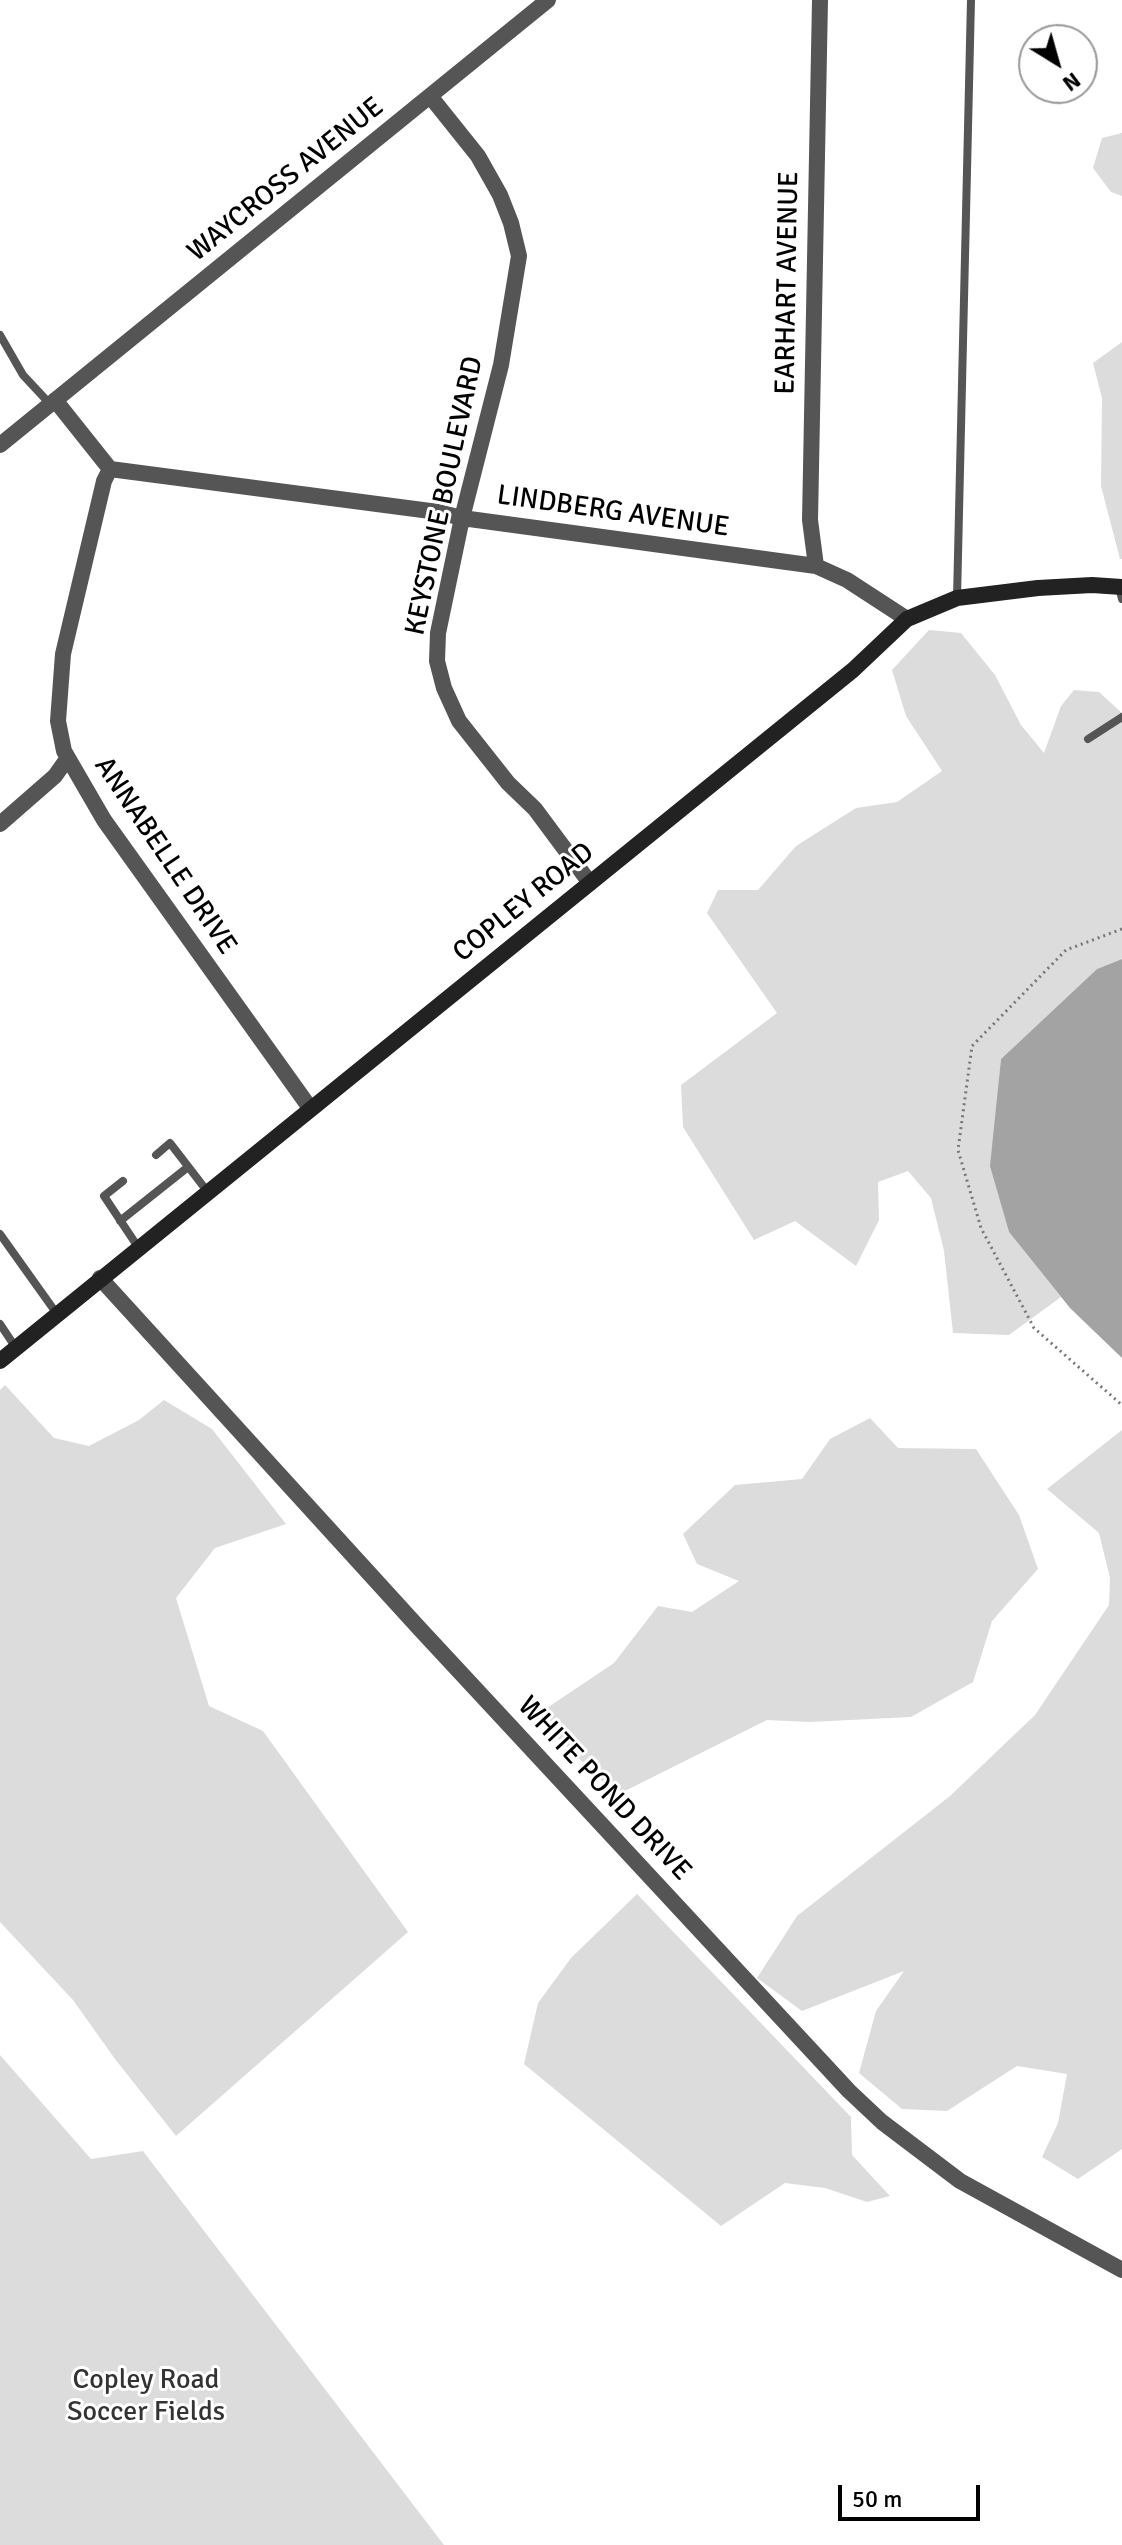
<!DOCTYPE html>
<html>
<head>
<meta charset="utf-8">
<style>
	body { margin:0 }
	#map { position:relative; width:1122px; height:2545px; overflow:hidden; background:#fff; font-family:Signika,sans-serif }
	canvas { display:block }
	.north { position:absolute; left:1018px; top:24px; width:80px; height:80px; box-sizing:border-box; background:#fff; border:2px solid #999; border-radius:50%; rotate:143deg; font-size:22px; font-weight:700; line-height:32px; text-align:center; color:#000 }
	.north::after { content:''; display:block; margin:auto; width:28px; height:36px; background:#000; clip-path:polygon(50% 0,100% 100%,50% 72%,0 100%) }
	.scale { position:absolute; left:838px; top:2485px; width:142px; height:36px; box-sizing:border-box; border:4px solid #000; border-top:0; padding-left:10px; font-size:24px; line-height:28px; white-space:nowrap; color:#000; -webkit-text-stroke:6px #fff; paint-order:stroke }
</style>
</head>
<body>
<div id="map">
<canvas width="1122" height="2545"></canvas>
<div class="north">N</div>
<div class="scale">50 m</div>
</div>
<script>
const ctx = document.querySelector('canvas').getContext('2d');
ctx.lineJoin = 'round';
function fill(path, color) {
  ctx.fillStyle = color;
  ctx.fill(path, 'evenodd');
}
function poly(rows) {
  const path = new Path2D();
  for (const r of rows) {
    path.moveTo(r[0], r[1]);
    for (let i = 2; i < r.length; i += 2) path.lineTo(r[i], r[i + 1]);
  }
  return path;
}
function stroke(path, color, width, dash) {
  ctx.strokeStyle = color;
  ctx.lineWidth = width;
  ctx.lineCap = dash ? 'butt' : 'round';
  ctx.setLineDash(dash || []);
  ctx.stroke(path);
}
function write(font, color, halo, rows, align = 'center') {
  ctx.font = font + ' Signika,sans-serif';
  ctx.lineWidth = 6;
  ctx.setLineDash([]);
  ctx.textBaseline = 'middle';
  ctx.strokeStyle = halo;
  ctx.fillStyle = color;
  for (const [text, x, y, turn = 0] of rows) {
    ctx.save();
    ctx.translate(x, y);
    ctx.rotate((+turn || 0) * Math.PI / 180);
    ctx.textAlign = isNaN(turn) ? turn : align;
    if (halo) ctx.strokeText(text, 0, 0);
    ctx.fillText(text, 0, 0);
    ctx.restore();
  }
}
const green = poly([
	[1122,133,1122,196,1111,192,1093,168,1102,138],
	[1122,342,1122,559,1120,559,1101,486,1102,398,1093,363],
	[929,630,961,633,995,675,1021,725,1044,753,1061,706,1074,690,1099,692,1122,713,1122,959,1097,969,1001,1059,991,1167,1009,1232,1061,1297,1009,1335,953,1333,944,1251,931,1198,908,1171,878,1182,879,1220,856,1266,795,1221,754,1240,683,1127,681,1085,777,1013,707,913,718,890,758,890,796,846,856,808,897,802,942,771,906,716,892,670],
	[5,1385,54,1438,89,1446,139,1420,164,1400,212,1429,286,1524,215,1548,176,1598,209,1706,263,1731,408,1932,176,2136,115,2059,73,2000,0,1922,0,1390],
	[870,1418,898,1448,976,1449,1019,1515,1038,1569,992,1621,973,1682,911,1717,809,1722,767,1720,617,1795,535,1716,614,1663,658,1606,692,1612,739,1581,697,1564,683,1534,735,1485,802,1479,830,1439],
	[1122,1430,1122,2149,1078,2179,1042,2157,1058,2123,1067,2074,1017,2066,947,2111,902,2109,859,2073,876,2011,904,1971,802,2011,757,1978,797,1916,950,1796,1035,1715,1109,1605,1110,1578,1099,1533,1047,1489],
	[637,1894,851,2117,852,2155,890,2196,867,2202,825,2188,785,2183,721,2226,524,2064,538,2003,571,1958],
	[0,2055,91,2159,143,2151,444,2545,0,2545]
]);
const water = poly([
	[1122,959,1122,1358,1070,1308,1009,1232,990,1166,1001,1059,1097,969]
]);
const path = poly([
	[1122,929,1066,950,972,1046,958,1150,981,1228,1034,1328,1122,1405]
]);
const service = poly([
	[0,335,23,375,50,404],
	[1119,587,1122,599],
	[957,598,971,0],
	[1088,739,1122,717],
	[156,1155,170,1143,207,1191],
	[123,1181,104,1196,138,1247],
	[120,1221,188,1167],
	[0,1234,57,1314],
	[0,1324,16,1348]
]);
const minor = poly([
	[430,96,478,156,500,195,511,223,519,256,501,365,462,518,438,633,437,661,444,688,459,721,508,783,535,809,590,883],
	[55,400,110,469],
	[0,445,548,0],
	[110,469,438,512,462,518,816,566,847,580,907,619],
	[110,469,104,481,63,654,58,721,64,751,104,820,310,1108],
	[816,566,810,520,820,0],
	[0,824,55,776,67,759]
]);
const tertiary = poly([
	[100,1278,419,1628,849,2091,882,2122,960,2181,1122,2270]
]);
const secondary = poly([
	[0,1361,853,670,907,619,957,598,1038,588,1092,585,1122,587]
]);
const streetNames = [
	["WAYCROSS AVENUE",286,180,-39],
	["EARHART AVENUE",788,283,-89],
	["KEYSTONE BOULEVARD",445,496,-78],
	["LINDBERG AVENUE",613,512,8],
	["ANNABELLE DRIVE",165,856,56],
	["COPLEY ROAD",524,903,-39],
	["WHITE POND DRIVE",604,1789,47]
];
const parkNames = [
	["Copley Road",146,2381],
	["Soccer Fields",146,2413]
];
fill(green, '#dcdcdc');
fill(water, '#a3a3a3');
stroke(path, '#777', 3, [2, 4]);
stroke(service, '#555', 8);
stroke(minor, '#555', 16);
stroke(tertiary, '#555', 16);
stroke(secondary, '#222', 16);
write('28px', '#000', '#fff', streetNames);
write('28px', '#333', '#fff', parkNames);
</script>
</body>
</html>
